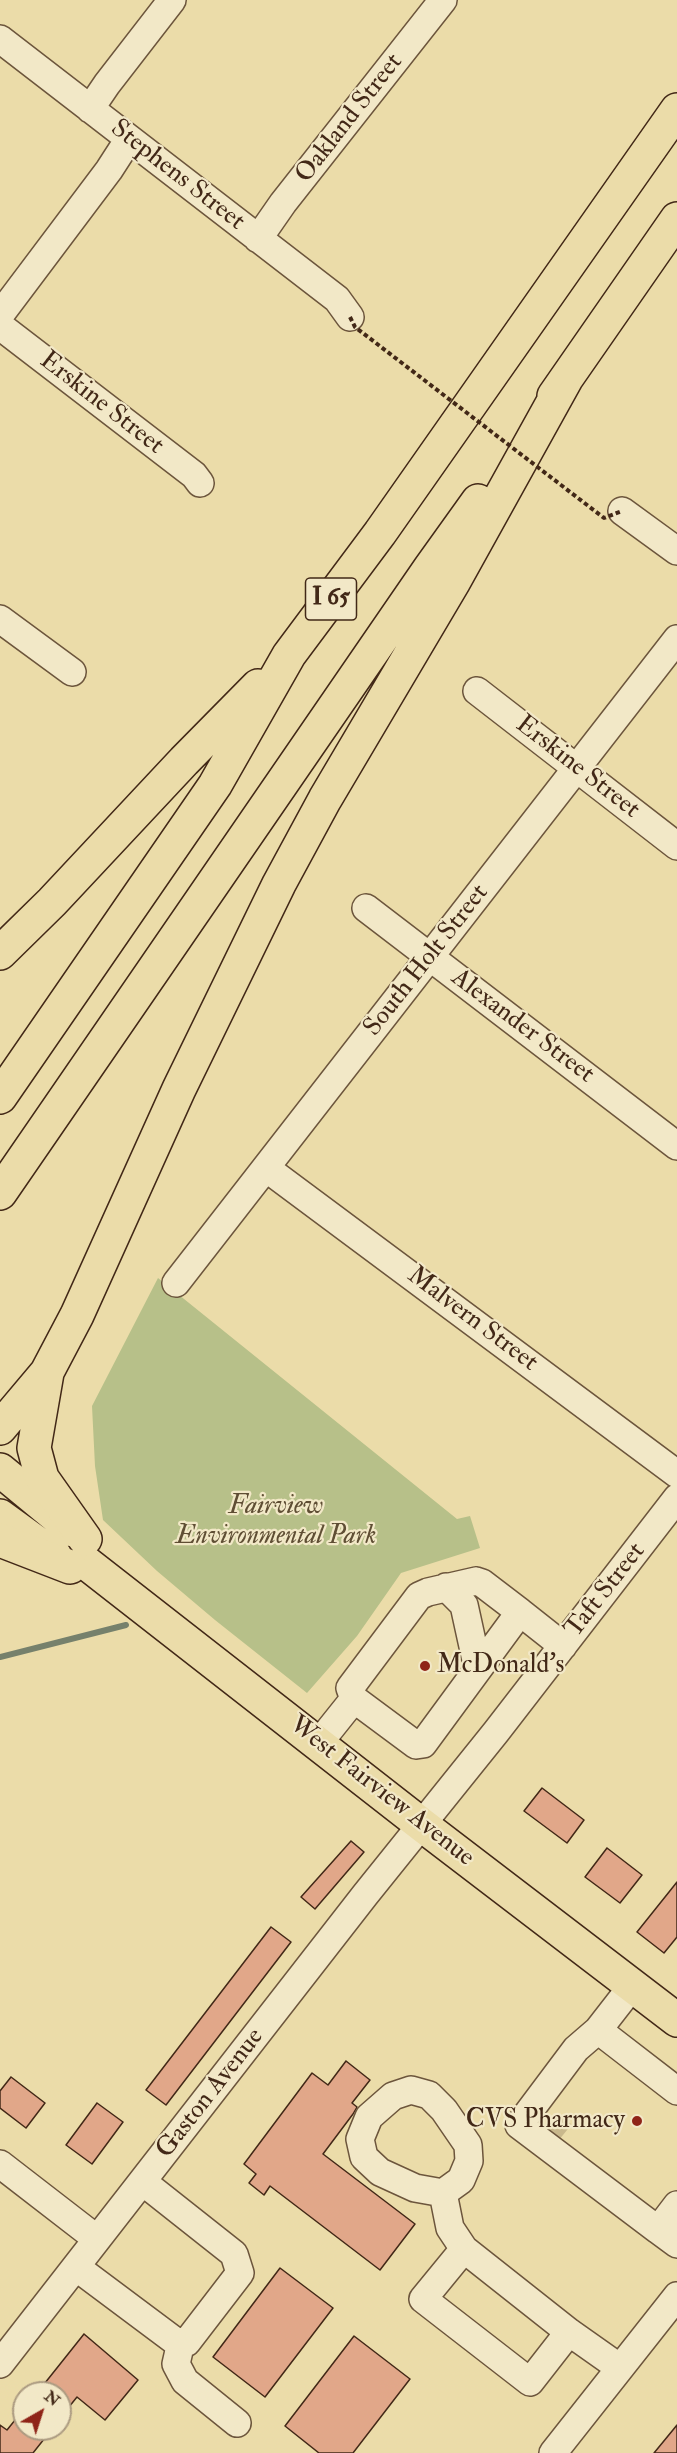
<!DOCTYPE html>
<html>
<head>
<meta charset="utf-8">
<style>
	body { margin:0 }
	#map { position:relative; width:677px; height:2453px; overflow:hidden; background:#ebdca9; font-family:"IM FELL Double Pica",serif }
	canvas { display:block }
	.north { position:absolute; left:12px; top:2381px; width:60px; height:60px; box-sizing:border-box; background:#f2e8c7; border:2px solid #ac9b81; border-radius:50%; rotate:39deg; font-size:16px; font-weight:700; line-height:24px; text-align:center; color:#422817 }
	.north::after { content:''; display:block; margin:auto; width:21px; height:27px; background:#8f2418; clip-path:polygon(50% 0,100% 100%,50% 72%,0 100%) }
</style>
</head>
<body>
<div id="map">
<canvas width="677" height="2453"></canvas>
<div class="north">N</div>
</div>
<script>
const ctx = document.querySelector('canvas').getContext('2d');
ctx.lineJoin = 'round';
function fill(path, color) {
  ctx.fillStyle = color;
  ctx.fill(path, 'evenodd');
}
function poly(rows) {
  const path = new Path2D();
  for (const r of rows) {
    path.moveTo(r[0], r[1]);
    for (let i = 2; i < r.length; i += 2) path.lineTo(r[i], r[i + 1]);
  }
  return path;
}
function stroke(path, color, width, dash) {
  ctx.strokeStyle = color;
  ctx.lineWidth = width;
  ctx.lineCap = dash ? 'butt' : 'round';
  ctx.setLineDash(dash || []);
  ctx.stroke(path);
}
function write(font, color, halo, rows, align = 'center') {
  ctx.font = font + ' "IM FELL Double Pica",serif';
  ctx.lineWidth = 4.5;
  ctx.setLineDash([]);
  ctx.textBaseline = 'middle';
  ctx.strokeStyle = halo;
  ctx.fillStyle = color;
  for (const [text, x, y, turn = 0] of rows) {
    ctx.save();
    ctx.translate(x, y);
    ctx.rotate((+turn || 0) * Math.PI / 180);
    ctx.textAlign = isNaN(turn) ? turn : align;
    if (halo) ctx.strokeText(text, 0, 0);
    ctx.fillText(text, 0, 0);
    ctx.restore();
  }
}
const green = poly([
	[158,1278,457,1519,470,1516,480,1548,401,1573,357,1636,307,1693,215,1620,157,1571,103,1520,95,1466,92,1406]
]);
const stream = poly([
	[0,1657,126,1625]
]);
const building = poly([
	[542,1788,584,1820,567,1843,524,1811,542,1788],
	[351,1841,364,1852,315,1909,301,1897,351,1841],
	[607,1848,642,1875,620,1903,585,1877,607,1848],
	[677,1882,677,1937,664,1953,637,1932,677,1882],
	[271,1927,291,1942,166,2105,146,2090,271,1927],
	[346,2061,370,2080,352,2103,357,2107,353,2114,323,2154,415,2224,380,2270,270,2186,264,2195,249,2183,256,2174,244,2164,312,2073,328,2085,346,2061],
	[11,2077,45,2103,26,2128,0,2108,0,2091,11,2077],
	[97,2103,123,2122,92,2164,66,2145,97,2103],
	[280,2268,333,2308,265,2397,213,2357,280,2268],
	[84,2334,138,2380,105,2420,77,2397,60,2418,60,2393,37,2393,84,2334],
	[354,2336,410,2379,353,2453,319,2453,285,2426,354,2336],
	[24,2409,24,2429,52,2429,33,2453,0,2453,0,2425,7,2430,24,2409],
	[677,2425,677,2453,654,2453,677,2425]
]);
const minorTunnel = poly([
	[552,2126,563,2135]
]);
const minor = poly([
	[0,39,337,299,350,317],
	[90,109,107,84,172,0],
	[258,239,283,203,443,0],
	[0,315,109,170,129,139],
	[0,326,194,475,200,483],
	[622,511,677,551],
	[0,619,72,672],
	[477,691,677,846],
	[366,908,677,1146],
	[266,1168,677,1474],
	[176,1283,677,639],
	[476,1581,482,1583,520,1612,423,1744,416,1745,354,1699,350,1688,419,1596,428,1592,476,1581],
	[446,1587,464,1605,478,1669],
	[520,1612,563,1646],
	[318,1744,354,1699],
	[633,1985,598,2030,677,2091],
	[598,2030,576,2049,519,2125,658,2230],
	[0,2164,97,2239],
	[443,2193,415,2188,380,2172,364,2157,360,2139,369,2117,393,2096,411,2090,429,2095,444,2110,468,2145,469,2161,461,2180,443,2193,450,2228,464,2249,569,2332,620,2368],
	[677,2205,658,2230,677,2244],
	[464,2249,423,2299,530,2382,569,2332],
	[76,2267,175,2341,187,2342,240,2273,234,2254,143,2182],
	[181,2342,176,2364,185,2381,237,2423],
	[0,2364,365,1895,496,1732,677,1498],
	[553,2453,677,2296]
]);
const major = poly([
	[0,1470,73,1530],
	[0,1516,55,1556],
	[85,1562,422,1825,677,2020]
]);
const highway = poly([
	[554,396,677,219],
	[0,953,52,902,184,761,258,686],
	[0,1097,215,785,289,655,380,533,677,110],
	[0,1193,430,568,478,501],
	[47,1373,34,1448,42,1478,85,1539],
	[0,1428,47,1372,77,1315,179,1089,279,884,325,799,454,581,566,379],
	[0,1540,70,1567]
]);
const pathBridge = poly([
	[350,317,355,327,604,518,622,511]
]);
const markers = [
	[425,1666,6,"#8f2418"],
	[637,2121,6,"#8f2418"]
];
const shields = [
	[331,599,51]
];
const shieldNames = [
	["I 65",331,599]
];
const streetNames = [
	["Oakland Street",350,119,-52],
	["Stephens Street",177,176,38],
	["Erskine Street",101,404,38],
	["Erskine Street",577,768,38],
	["South Holt Street",427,961,-52],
	["Alexander Street",522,1027,37],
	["Malvern Street",472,1320,37],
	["Taft Street",606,1591,-52],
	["West Fairview Avenue",381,1792,38],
	["Gaston Avenue",211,2094,-52]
];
const parkNames = [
	["Fairview",276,1507],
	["Environmental Park",276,1537]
];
const poiNames = [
	["McDonald's",437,1666],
	["CVS Pharmacy",625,2121,"right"]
];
fill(green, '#b7c089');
stroke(stream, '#76816c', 6);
fill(building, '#e1a789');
stroke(building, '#422817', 1.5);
stroke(minorTunnel, '#c9b88c', 27, [27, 14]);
stroke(minor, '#6c553c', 30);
stroke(major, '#422817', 36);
stroke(highway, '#422817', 36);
stroke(minor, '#f2e8c7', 27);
stroke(major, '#ebdca9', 33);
stroke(highway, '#ebdca9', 33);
stroke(pathBridge, '#422817', 4, [4.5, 3]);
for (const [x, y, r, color] of markers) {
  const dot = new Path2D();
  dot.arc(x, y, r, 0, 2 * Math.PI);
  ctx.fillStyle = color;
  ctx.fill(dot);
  stroke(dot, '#f2e8c7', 2);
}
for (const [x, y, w] of shields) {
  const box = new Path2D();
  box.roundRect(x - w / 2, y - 21, w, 42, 4.5);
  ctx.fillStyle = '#f2e8c7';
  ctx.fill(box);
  stroke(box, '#422817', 1.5);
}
write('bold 24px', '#422817', null, shieldNames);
write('26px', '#422817', '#f2e8c7', streetNames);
write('italic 26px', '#5f4e34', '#f2e8c7', parkNames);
write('26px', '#422817', '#f2e8c7', poiNames, 'left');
</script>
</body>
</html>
